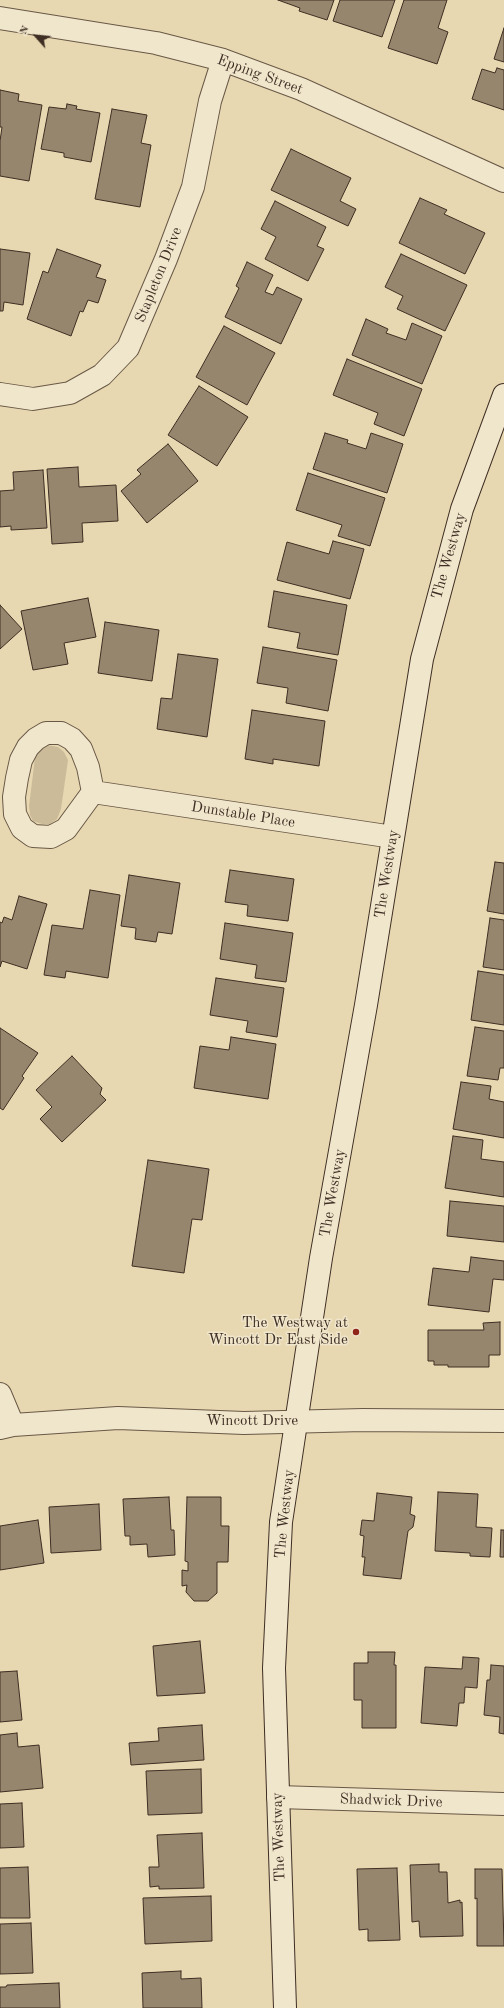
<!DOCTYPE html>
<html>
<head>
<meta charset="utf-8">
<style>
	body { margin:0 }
	#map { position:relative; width:504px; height:2008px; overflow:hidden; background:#e8d8b1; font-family:"Old Standard TT",serif }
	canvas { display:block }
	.north { position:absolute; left:16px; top:16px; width:40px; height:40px; -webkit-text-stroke:3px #f0e6cc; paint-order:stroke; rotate:297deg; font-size:11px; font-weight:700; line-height:16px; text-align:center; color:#3e2e23 }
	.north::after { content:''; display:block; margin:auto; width:14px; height:18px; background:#3e2e23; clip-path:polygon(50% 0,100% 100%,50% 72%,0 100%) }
</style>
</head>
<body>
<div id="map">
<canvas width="504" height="2008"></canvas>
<div class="north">N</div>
</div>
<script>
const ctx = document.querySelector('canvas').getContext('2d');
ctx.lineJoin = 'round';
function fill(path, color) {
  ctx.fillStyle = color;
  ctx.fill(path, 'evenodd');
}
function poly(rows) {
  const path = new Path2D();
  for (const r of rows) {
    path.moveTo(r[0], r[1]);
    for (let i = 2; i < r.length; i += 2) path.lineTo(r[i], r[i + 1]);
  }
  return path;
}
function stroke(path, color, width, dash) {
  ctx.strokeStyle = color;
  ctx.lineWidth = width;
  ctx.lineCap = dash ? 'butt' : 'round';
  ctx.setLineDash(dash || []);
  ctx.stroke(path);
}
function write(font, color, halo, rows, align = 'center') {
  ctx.font = font + ' "Old Standard TT",serif';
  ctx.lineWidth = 3;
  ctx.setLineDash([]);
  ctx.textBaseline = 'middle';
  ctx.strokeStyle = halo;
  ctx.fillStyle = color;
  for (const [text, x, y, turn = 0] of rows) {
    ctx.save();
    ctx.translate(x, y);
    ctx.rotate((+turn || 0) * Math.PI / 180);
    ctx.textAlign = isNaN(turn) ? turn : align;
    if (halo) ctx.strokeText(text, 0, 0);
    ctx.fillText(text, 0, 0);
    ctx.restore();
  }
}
const green = poly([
	[47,745,58,747,64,752,68,760,61,809,57,819,50,824,42,824,33,821,30,815,29,806,35,758,40,750]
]);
const building = poly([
	[278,0,334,0,327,20,299,11,300,8,278,0],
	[340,0,395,0,382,37,333,21,340,0],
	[404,0,447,0,438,28,448,32,437,64,388,48,404,0],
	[504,28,504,62,494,59,504,28],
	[497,68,504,70,504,110,472,99,482,69,495,73,497,68],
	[0,90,19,94,18,101,42,105,29,181,0,176,0,141,2,127,0,127,0,90],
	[67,104,77,106,76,109,100,113,91,162,64,157,64,153,41,149,49,107,66,109,67,104],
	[112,109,147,115,141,143,151,145,140,207,95,199,112,109],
	[291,149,351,178,340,201,356,209,348,226,271,190,291,149],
	[420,198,447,210,444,214,485,233,465,274,399,243,420,198],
	[275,201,326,227,317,246,324,249,308,281,265,259,276,237,261,229,275,201],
	[0,249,30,253,23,305,4,302,3,311,0,311,0,249],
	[57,249,101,265,96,277,106,280,98,303,88,300,83,312,80,311,71,336,27,319,43,271,48,273,57,249],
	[401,254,467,285,445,331,397,309,403,296,385,287,401,254],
	[247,262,273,275,265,292,273,295,277,287,302,299,281,344,225,317,239,288,236,286,247,262],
	[366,319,388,329,386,333,406,340,412,323,442,336,422,384,352,355,366,319],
	[224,326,275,353,247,405,196,377,224,326],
	[347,359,422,389,404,436,374,424,378,413,333,395,347,359],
	[199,386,248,417,217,466,168,435,199,386],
	[325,433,348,440,347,443,366,449,371,433,403,444,387,493,313,469,325,433],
	[168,444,198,481,147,523,121,491,141,474,137,470,168,444],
	[78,467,79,487,116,485,118,521,82,523,83,542,52,544,47,469,78,467],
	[43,470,47,528,11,530,11,526,0,527,0,491,14,490,13,472,43,470],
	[308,473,385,498,370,546,338,536,342,525,296,510,308,473],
	[333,541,364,549,350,599,277,580,287,542,329,554,333,541],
	[274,591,347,605,338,655,297,648,300,633,268,627,274,591],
	[88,598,96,637,64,643,68,664,33,670,21,611,88,598],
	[0,605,22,629,0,649,0,605],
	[105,622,159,630,152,681,98,673,105,622],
	[263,647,337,660,328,711,286,703,288,688,257,683,263,647],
	[178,654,218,659,207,737,157,729,161,698,172,699,178,654],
	[252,710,325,721,319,766,273,759,273,764,245,759,252,710],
	[495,862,504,863,504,914,487,911,495,862],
	[230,870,294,879,288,921,247,916,248,905,225,902,230,870],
	[129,875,180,883,172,934,158,932,156,942,135,939,136,928,121,926,129,875],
	[90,890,120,895,108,978,66,971,65,978,44,975,52,925,83,929,90,890],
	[19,896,47,904,27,969,2,961,0,967,0,922,2,923,4,917,12,920,19,896],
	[490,918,504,920,504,970,483,967,490,918],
	[225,923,293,933,286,982,255,978,257,965,220,959,225,923],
	[478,971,504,975,504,1025,471,1020,478,971],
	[216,978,284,988,277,1037,246,1032,248,1021,210,1015,216,978],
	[475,1027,504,1031,504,1068,500,1068,498,1080,467,1076,475,1027],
	[0,1028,38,1053,22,1076,24,1078,3,1110,0,1108,0,1028],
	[231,1037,276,1044,268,1099,194,1088,200,1046,229,1050,231,1037],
	[72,1056,102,1088,100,1094,106,1100,62,1142,40,1119,52,1107,36,1090,72,1056],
	[461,1082,491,1086,489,1099,504,1102,504,1138,453,1129,461,1082],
	[453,1136,483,1140,481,1159,504,1162,504,1197,445,1188,453,1136],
	[148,1160,209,1169,202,1220,192,1219,184,1273,132,1266,148,1160],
	[450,1201,504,1206,504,1242,447,1236,450,1201],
	[471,1257,504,1261,504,1280,493,1279,489,1312,428,1305,433,1268,469,1272,471,1257],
	[500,1322,500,1355,489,1355,489,1367,448,1367,448,1365,434,1365,434,1361,428,1361,428,1330,484,1330,483,1323,500,1322],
	[438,1492,478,1494,476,1527,492,1528,490,1557,470,1556,470,1553,435,1551,438,1492],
	[377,1493,412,1497,410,1514,415,1516,413,1527,408,1531,401,1579,363,1575,365,1557,362,1557,364,1536,360,1535,362,1520,374,1521,377,1493],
	[169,1497,171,1530,174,1530,175,1555,148,1557,147,1544,130,1545,130,1536,125,1536,123,1499,169,1497],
	[187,1497,221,1497,221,1526,229,1526,228,1562,217,1562,217,1593,208,1601,194,1601,186,1592,187,1585,182,1586,182,1570,188,1571,188,1562,185,1561,187,1497],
	[99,1504,101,1550,51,1553,49,1507,99,1504],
	[38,1520,44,1563,0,1570,0,1526,38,1520],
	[501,1530,504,1530,504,1557,500,1557,501,1530],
	[200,1641,205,1693,157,1696,153,1646,200,1641],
	[368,1652,395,1652,394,1665,396,1665,396,1728,362,1728,362,1700,354,1700,354,1663,368,1663,368,1652],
	[463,1657,479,1658,477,1688,465,1687,464,1703,459,1703,457,1726,421,1723,425,1667,462,1669,463,1657],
	[491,1665,504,1666,504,1734,499,1733,500,1717,484,1715,487,1680,490,1680,491,1665],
	[17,1671,22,1720,0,1722,0,1672,17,1671],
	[202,1725,204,1760,131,1765,129,1743,159,1741,158,1728,202,1725],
	[17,1733,18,1747,39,1745,43,1788,0,1792,0,1735,17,1733],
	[201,1769,202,1813,148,1815,146,1771,201,1769],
	[22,1803,24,1847,0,1848,0,1804,22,1803],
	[202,1833,204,1888,159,1889,159,1886,150,1887,149,1867,159,1867,157,1835,202,1833],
	[439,1864,439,1872,447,1872,448,1903,460,1900,460,1903,462,1902,463,1936,420,1937,419,1921,412,1922,410,1865,439,1864],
	[28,1867,30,1918,0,1918,0,1868,28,1867],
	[397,1868,400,1940,368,1941,368,1929,359,1930,357,1869,397,1868],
	[475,1869,502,1869,504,1946,477,1946,477,1898,475,1899,475,1869],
	[211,1896,212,1941,145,1944,143,1898,211,1896],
	[31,1923,33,1973,0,1974,0,1924,31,1923],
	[181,1971,181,1979,201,1978,202,2008,143,2008,142,1973,181,1971],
	[59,1983,60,2008,0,2008,0,1987,6,1987,7,1985,59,1983]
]);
const street = poly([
	[0,18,156,43,223,60,301,89,504,181],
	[0,394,33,399,70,393,102,375,128,348,166,259,193,187,210,101,223,60],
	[93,792,66,829,51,837,33,836,22,828,15,814,14,797,17,778,21,760,28,747,36,739,46,733,61,733,72,739,81,749,88,767,93,792,393,837],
	[0,1394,13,1425],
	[0,1428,13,1425,118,1418,244,1423,363,1420,504,1421],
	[278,1797,504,1804]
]);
const secondary = poly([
	[285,2008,274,1668,281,1522,321,1258,366,1005,422,659,462,509,504,395]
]);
const markers = [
	[356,1332,4,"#8f2418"]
];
const streetNames = [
	["Epping Street",260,75,20],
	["Stapleton Drive",159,275,-68],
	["The Westway",449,556,-74],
	["Dunstable Place",243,815,9],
	["The Westway",387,874,-81],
	["The Westway",333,1193,-80],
	["Wincott Drive",252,1421],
	["The Westway",285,1514,-84],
	["Shadwick Drive",391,1801,2],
	["The Westway",279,1837,-92]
];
const poiNames = [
	["The Westway at",348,1323],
	["Wincott Dr East Side",348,1340]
];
fill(green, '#cbbb99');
fill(building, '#96866d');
stroke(building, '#3e2e23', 1);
stroke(street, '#685846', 24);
stroke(secondary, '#3e2e23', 24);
stroke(street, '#f0e6cc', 22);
stroke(secondary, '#f0e6cc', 22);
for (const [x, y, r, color] of markers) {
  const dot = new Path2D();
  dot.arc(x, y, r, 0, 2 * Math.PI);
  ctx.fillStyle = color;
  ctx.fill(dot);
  stroke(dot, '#f0e6cc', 1.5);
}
write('15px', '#3e2e23', '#f0e6cc', streetNames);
write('15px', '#3e2e23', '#f0e6cc', poiNames, 'right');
</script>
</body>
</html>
